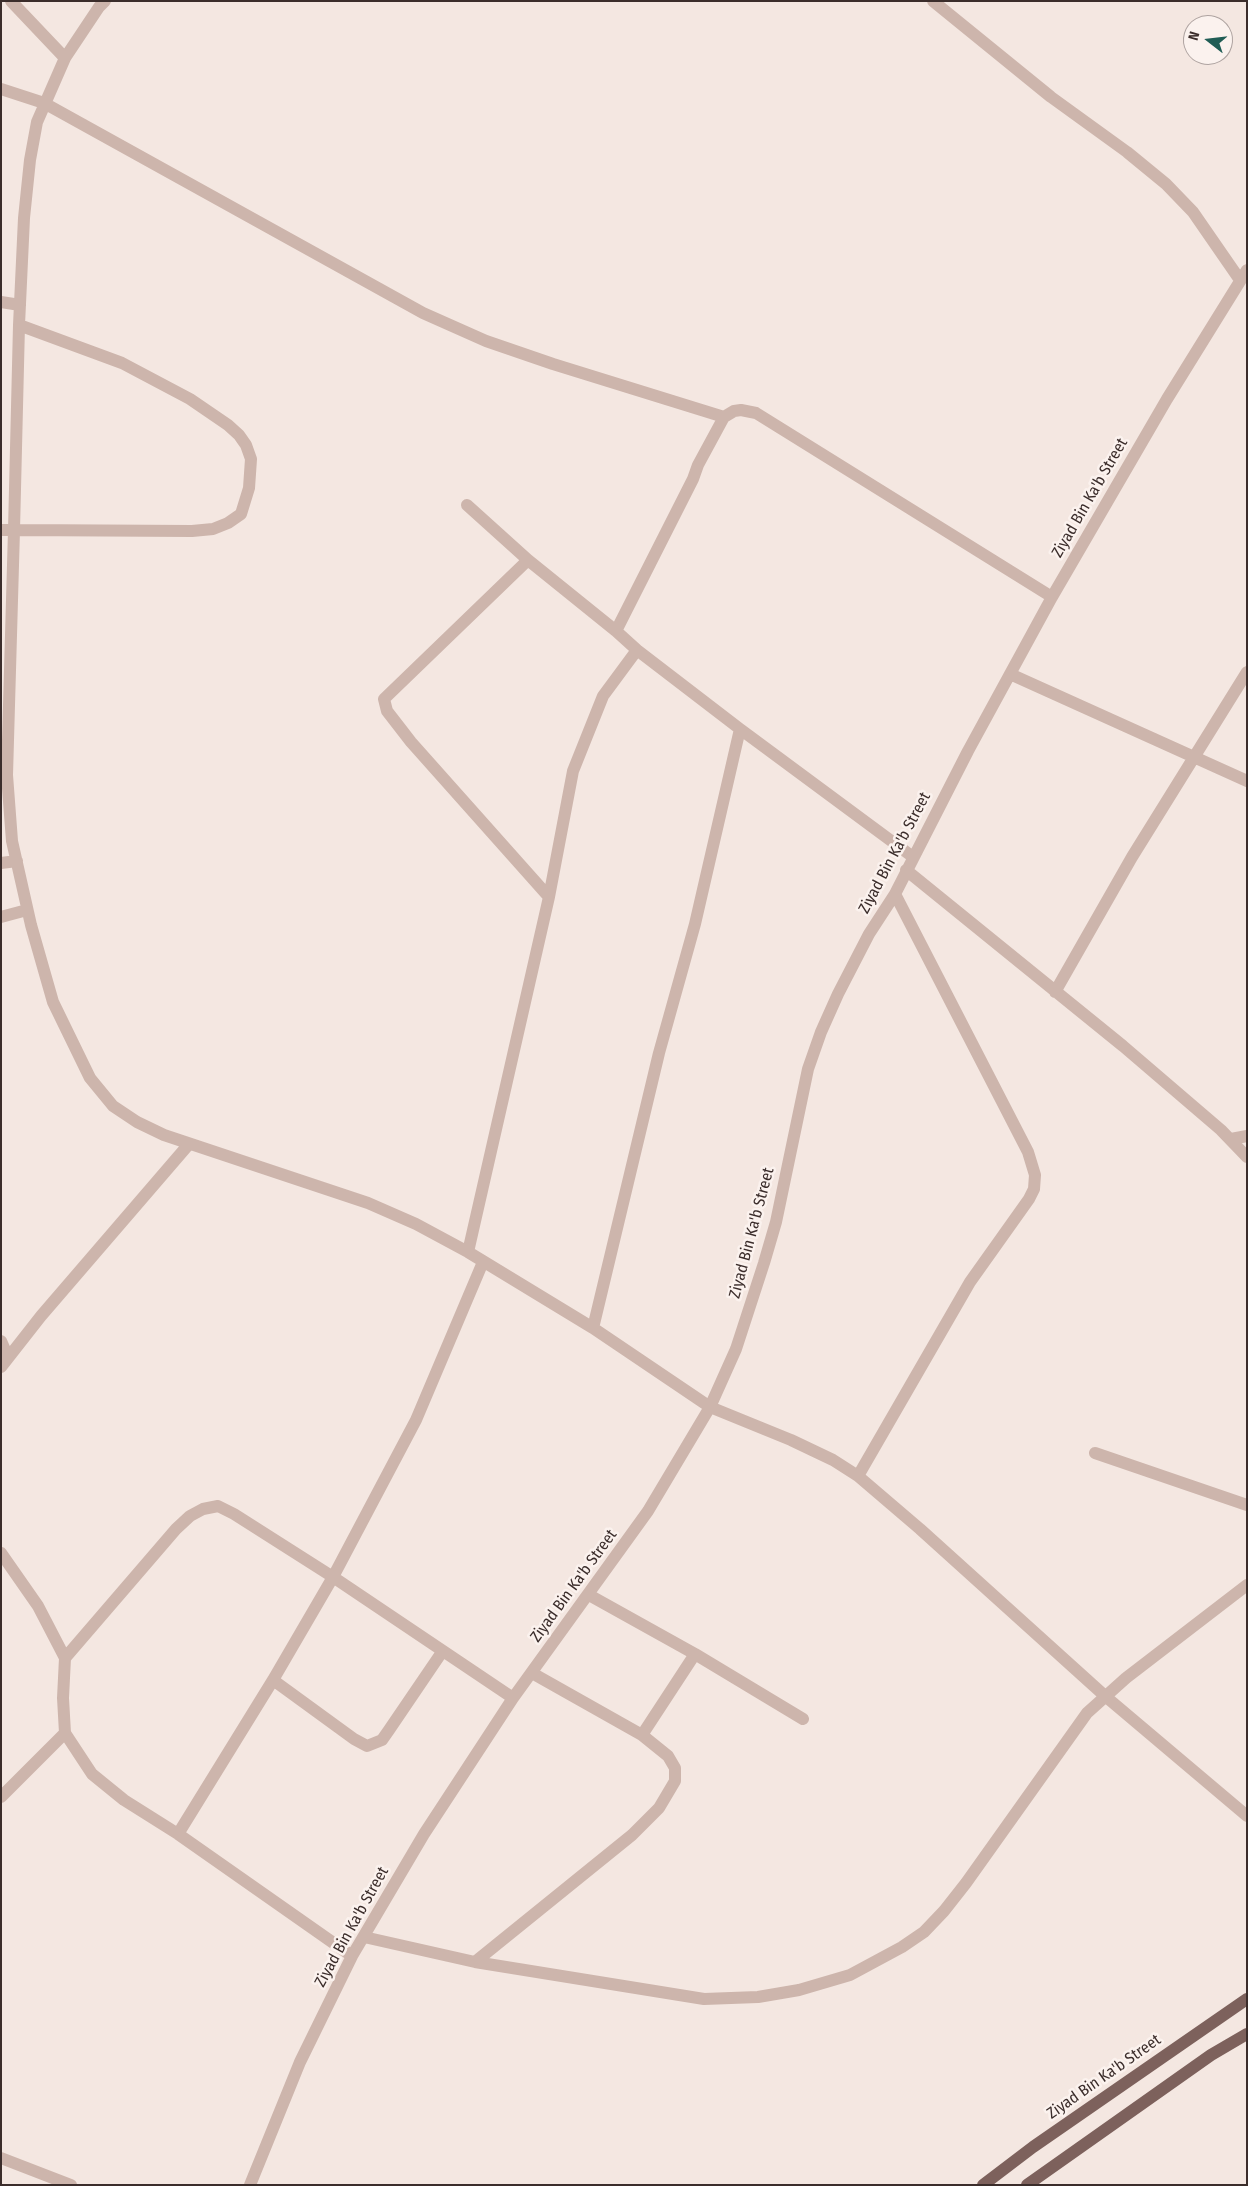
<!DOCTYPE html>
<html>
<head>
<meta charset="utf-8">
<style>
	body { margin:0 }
	#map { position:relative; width:1248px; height:2186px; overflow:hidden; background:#f4e7e1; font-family:"Fira Sans Condensed",sans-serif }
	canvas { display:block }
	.frame { position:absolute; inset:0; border:2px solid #3b2d2b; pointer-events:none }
	.north { position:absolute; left:1183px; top:15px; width:50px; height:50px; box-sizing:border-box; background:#fbf2ee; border:1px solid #aea3a0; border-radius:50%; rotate:286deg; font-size:14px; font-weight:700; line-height:20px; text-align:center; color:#3b2d2b }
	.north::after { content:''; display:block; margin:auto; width:18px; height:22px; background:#205d55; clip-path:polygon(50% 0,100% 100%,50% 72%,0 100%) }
</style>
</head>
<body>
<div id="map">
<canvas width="1248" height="2186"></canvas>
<div class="frame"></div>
<div class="north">N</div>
</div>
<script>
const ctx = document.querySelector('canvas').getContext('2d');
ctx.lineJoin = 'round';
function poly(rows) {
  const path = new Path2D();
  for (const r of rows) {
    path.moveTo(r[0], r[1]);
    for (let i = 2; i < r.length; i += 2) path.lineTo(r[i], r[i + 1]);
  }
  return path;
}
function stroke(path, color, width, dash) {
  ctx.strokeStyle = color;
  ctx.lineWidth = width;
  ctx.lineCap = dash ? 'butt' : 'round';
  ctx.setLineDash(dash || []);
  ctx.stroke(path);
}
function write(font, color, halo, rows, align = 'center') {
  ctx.font = font + ' "Fira Sans Condensed",sans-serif';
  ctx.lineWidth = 5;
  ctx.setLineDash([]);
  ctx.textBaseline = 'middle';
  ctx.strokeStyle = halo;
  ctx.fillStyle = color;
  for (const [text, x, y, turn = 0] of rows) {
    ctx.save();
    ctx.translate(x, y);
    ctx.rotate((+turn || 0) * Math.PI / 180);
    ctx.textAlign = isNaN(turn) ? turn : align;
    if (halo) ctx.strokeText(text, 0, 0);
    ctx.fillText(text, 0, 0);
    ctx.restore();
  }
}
const minor = poly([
	[11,1,65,58],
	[933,1,1051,97,1127,152,1166,184,1193,212,1240,280],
	[1,89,44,103,423,313,486,341,553,364,724,417],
	[1,302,20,305],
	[19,325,122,363,190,399,228,425,239,435,246,445,251,459,249,488,241,514,228,523,213,529,192,531,14,530,19,325],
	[19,325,24,218,30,160,37,122,65,58,99,7,105,1],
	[467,505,528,560],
	[1,530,14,530,7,775,12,841,31,925,53,1002,90,1078,113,1106,137,1122,164,1135,368,1203,416,1224,468,1252,593,1328,710,1407,791,1440,833,1460,858,1476,920,1529,1105,1696,1247,1816],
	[1010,674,1247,781],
	[913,857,740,729,637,650,616,631,693,479,698,465,724,417,734,411,741,410,756,413,1052,597],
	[1,863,17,861],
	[906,870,1123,1046,1221,1130,1247,1157],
	[549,897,411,742,387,711,384,699,528,560,616,631],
	[1,917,27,910],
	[1055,992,1132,857,1247,672],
	[1231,1139,1247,1136],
	[468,1252,549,897,573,771,603,696,637,650],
	[593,1328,659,1053,695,924,740,729],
	[1,1341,8,1357],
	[1,1367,41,1316,189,1144],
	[1095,1453,1247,1505],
	[858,1476,970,1282,1029,1199,1034,1189,1035,1175,1028,1152,895,894],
	[1,1553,38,1606,65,1658,63,1698,65,1733,92,1774,124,1800,178,1834,352,1956],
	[589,1595,695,1654,803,1719],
	[65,1658,176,1529,190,1516,203,1509,218,1506,234,1514,333,1577,513,1698],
	[273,1680,354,1739,367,1746,382,1740,389,1730,442,1652],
	[642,1735,695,1654],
	[1,1797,65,1733],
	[178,1834,273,1680,333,1577,416,1420,483,1262],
	[364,1937,475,1962,704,1999,758,1997,799,1990,850,1975,902,1947,924,1932,944,1911,966,1883,1087,1713,1126,1678,1247,1585],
	[475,1962,632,1835,659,1808,675,1781,675,1768,668,1756,642,1735,532,1673],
	[1,2158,71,2185],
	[250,2185,300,2062,352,1956,424,1834,513,1698,648,1511,710,1407,736,1349,764,1263,776,1222,808,1069,821,1032,838,994,869,934,895,894,968,751,1052,597,1167,399,1247,270]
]);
const major = poly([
	[983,2185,1033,2147,1247,1999],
	[1027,2185,1211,2055,1247,2034]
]);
const streetNames = [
	["Ziyad Bin Ka'b Street",1090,498,-60],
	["Ziyad Bin Ka'b Street",895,853,-62],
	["Ziyad Bin Ka'b Street",752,1233,-75],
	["Ziyad Bin Ka'b Street",574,1586,-54],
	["Ziyad Bin Ka'b Street",352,1927,-61],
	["Ziyad Bin Ka'b Street",1104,2077,-35]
];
stroke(minor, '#cdb5ac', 12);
stroke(major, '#7d615c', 12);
write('16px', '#3b2d2b', '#fbf2ee', streetNames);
</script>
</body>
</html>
